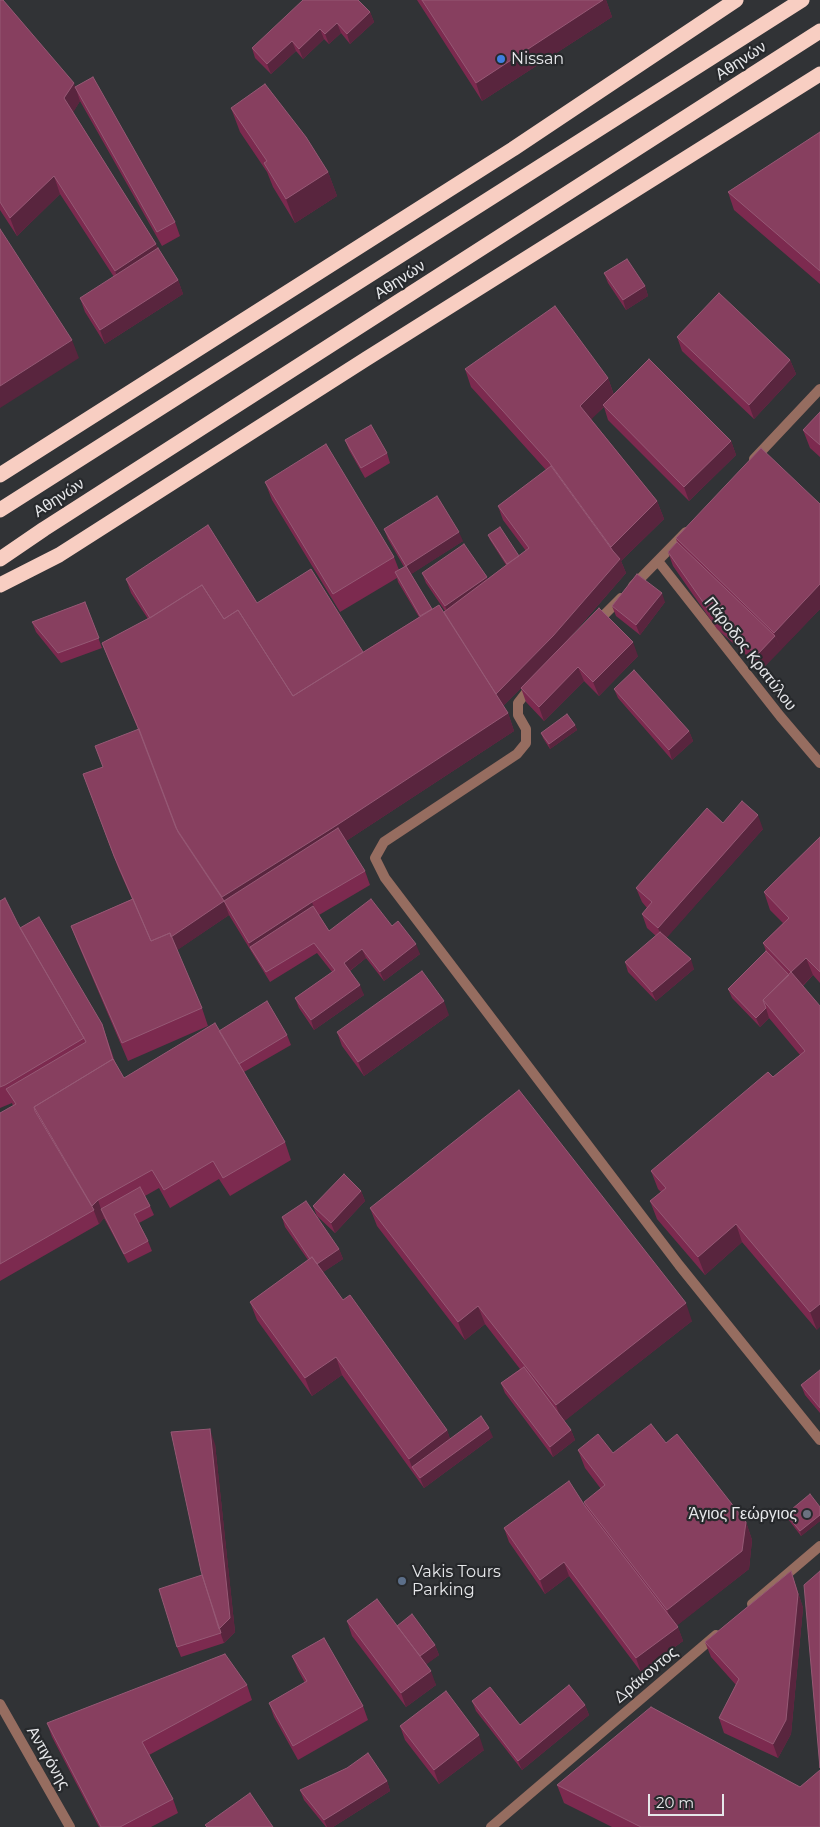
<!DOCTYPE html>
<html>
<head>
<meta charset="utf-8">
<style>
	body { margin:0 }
	#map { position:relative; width:820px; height:1827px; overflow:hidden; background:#313336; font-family:Montserrat,sans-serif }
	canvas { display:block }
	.scale { position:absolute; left:648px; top:1794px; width:76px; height:22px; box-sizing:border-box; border:2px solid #e6e7ea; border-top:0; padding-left:6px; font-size:15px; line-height:18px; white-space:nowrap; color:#e6e7ea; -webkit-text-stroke:4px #27292c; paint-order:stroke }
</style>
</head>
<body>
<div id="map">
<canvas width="820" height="1827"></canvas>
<div class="scale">20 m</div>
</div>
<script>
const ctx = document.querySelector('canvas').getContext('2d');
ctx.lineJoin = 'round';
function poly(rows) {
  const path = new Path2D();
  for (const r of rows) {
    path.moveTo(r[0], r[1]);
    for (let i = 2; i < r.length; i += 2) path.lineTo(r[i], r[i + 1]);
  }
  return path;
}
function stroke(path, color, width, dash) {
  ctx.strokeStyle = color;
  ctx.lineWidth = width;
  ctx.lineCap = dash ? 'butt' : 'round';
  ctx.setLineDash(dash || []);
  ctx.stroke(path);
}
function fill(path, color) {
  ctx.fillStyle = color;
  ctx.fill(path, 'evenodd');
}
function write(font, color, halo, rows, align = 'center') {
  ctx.font = font + ' Montserrat,sans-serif';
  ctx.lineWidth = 4.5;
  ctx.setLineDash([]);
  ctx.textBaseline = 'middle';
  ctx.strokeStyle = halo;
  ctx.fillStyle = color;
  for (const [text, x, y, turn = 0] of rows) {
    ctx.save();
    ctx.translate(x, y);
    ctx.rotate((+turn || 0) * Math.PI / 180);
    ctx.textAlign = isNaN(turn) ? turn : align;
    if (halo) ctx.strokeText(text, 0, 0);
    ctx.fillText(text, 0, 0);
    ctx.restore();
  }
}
const street = poly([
	[754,459,820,389],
	[658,561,780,716,820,763],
	[633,586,686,532],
	[596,623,621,598],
	[532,685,518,703,518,715,526,729,526,743,517,754,384,842,375,858,385,878,679,1265,820,1440],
	[752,1604,820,1546],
	[0,1704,70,1827],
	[491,1827,716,1635]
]);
const highway = poly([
	[0,475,513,149,736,0],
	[0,510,802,0],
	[0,559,44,529,820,31],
	[0,585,59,555,366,359,820,74]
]);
const wall = poly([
	[0,0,75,87,175,222,180,236,162,246,80,101,73,112,178,280,183,294,105,344,85,312,80,298,114,277,60,194,17,236,0,210],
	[417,0,606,0,612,17,482,101],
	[370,12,374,22,350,44,341,33,329,44,324,39,303,59,296,51,271,74,255,58,252,48],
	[231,108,328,172,337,196,295,223,273,187,267,172,240,132],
	[820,132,820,284,734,210,728,192],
	[604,273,645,286,648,296,626,310,608,283],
	[677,337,790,360,796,374,754,419,682,351],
	[465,369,608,378,614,395,731,441,736,455,689,501,608,420,604,407,591,419,657,501,664,519,621,561,626,573,566,642,638,656,599,696,584,681,544,721,526,702,521,688,503,706,508,713,514,731,346,841,365,871,370,885,319,915,329,931,392,926,420,954,384,981,366,958,350,971,364,995,314,1030,299,1008,295,998,332,972,317,953,270,982,229,915,177,950,202,1008,208,1026,128,1061,78,944,71,926,132,899,119,870,83,774,103,767,138,729,109,661,102,643,148,619,131,593,126,579,257,603,363,652,419,617,398,582,397,578,340,612,272,500,265,482,394,557,399,570,404,567,388,539,384,529,463,541,411,574,432,609,444,612,445,611,426,583,422,573,488,579,506,565,490,540,488,535,519,556,526,551,503,520,498,506,546,470,471,387],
	[820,412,820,457,810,448,803,430],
	[345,440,387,453,390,463,365,478,349,450],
	[820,504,820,609,762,669,717,629,673,566,668,552,677,542,676,538],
	[85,602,102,648,61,663,36,632,32,622],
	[665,602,640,635,616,616,612,606],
	[614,689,689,731,693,741,672,760,618,698],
	[575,725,577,730,550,749,543,738,541,733],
	[723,823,763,829,666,938,694,969,656,1001,628,972,625,962,656,936,647,928,642,914,647,908,642,902,636,888],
	[820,837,820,983,813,975,803,986,817,1330,742,1242,705,1275,657,1219,650,1201,661,1192,658,1189,651,1171,773,1077,800,1055,769,1018,760,1027,732,998,728,989,766,951,763,943,783,923,770,910,764,892],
	[0,901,20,928,102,1024,115,1062,124,1078,219,1031,287,1035,291,1045,244,1072,285,1142,291,1160,230,1196,219,1179,170,1208,159,1188,145,1196,150,1206,154,1215,139,1223,148,1241,152,1251,128,1263,104,1218,99,1224,0,1281,0,1113,13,1106,12,1103,0,1108],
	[449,1015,364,1076,342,1046,337,1032],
	[361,1191,365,1201,335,1233,317,1216,313,1206],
	[370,1208,692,1321,564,1421,571,1430,575,1440,553,1457,505,1393,501,1383,520,1369,485,1324,465,1340,377,1226],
	[282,1217,339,1249,343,1259,323,1272,343,1300,447,1430,450,1439,493,1437,424,1488,342,1375,312,1396,257,1320,250,1302,308,1260,285,1227],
	[820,1370,820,1413,805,1395,801,1385],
	[666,1443,746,1522,752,1540,749,1569,677,1625,683,1641,641,1672,569,1576,545,1594,509,1542,504,1528,585,1506,584,1502,601,1489,585,1468,578,1450,613,1453],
	[215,1444,235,1632,224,1643,181,1657,177,1647,202,1575],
	[820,1507,820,1521,801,1536,788,1519,786,1514],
	[791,1571,803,1608,791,1734,778,1758,724,1733,719,1718,736,1685,711,1657,705,1642],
	[347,1621,397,1626,435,1645,439,1655,426,1664,436,1685,406,1707,352,1636],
	[292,1656,363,1706,368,1720,298,1760,274,1717,269,1703,305,1683,298,1670],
	[247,1685,252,1700,149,1755,173,1799,178,1813,151,1827,99,1827,52,1737,47,1723],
	[472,1701,520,1725,585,1705,589,1715,522,1770,476,1711],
	[400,1726,484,1750,439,1784,405,1740],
	[387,1781,390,1791,333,1827,326,1827,304,1800,300,1790],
	[557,1785,800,1787,820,1827,612,1827,564,1803]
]);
const shadedWall = poly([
	[603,0,606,0,612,17,482,101,476,83],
	[370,12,374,22,350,44,347,34],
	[337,23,341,33,329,44,325,34],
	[320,29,324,39,303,59,299,49],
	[292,41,296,51,271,74,267,64],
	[74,83,80,101,71,116,64,98],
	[328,172,337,196,295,223,286,199],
	[54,176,60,194,17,236,10,218],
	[156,244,163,262,122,289,115,271],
	[178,280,183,294,105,344,100,330],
	[645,286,648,296,626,310,623,300],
	[72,340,79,358,0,408,0,386],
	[790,360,796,374,754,419,749,405],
	[608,378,614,396,587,424,580,406],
	[731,441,736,455,689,501,684,487],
	[657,501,664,519,621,561,626,573,558,651,500,709,495,695,617,562,611,547],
	[459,532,463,541,410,575,406,566],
	[487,577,490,587,449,616,445,606],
	[820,584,820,609,781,650,774,633],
	[662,593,665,602,640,635,636,625],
	[775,636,781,650,762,669,757,655],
	[633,642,638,656,599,696,593,682],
	[578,667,584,681,544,721,539,707],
	[508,713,514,731,343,843,224,901,229,915,176,951,171,937,224,901,222,897],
	[575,725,577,730,550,749,549,744],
	[689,731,693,741,672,760,669,750],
	[758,815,763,829,663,942,658,928],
	[312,902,317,916,250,947,249,943],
	[416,944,420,954,384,981,380,972],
	[362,949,366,958,348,972,344,963],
	[806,958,813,975,774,1014,791,972],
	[691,959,694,969,656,1001,652,992],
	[360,985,364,995,314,1030,311,1020],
	[444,1001,449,1015,364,1076,358,1062],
	[766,1008,769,1018,760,1027,756,1018],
	[361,1191,365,1201,335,1233,331,1223],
	[98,1200,104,1218,99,1224,92,1206],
	[736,1224,742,1242,705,1275,698,1257],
	[339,1249,343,1259,319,1275,315,1265],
	[686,1303,692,1321,562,1423,556,1405],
	[820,1304,820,1327,817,1330,810,1312],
	[478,1306,485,1324,465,1340,458,1322],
	[336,1357,342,1375,312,1396,305,1378],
	[489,1428,493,1437,424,1488,420,1478],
	[210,1429,215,1444,235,1632,224,1643,219,1629],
	[447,1430,453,1448,412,1467,409,1459],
	[571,1430,575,1440,553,1457,550,1447],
	[820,1515,820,1521,801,1536,800,1531],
	[746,1522,752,1540,749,1569,674,1628,667,1610],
	[564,1562,569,1576,545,1594,540,1580],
	[791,1571,803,1608,791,1734,778,1758,773,1744],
	[678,1627,683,1641,641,1672,636,1658],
	[435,1645,439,1655,423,1667,419,1657],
	[431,1671,436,1685,406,1707,401,1693],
	[585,1705,589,1715,522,1770,518,1761],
	[479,1735,484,1750,439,1784,434,1770],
	[387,1781,390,1791,333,1827,327,1827,324,1820]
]);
const building = poly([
	[0,0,3,0,74,83,64,98,156,244,115,271,54,176,10,218,0,202,0,0],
	[303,0,358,0,370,12,347,34,337,23,325,34,320,29,299,49,292,41,267,64,252,48,303,0],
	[422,0,603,0,476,83,422,0],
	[93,77,175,222,157,232,75,87,93,77],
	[265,84,306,137,328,172,286,199,264,163,267,161,231,108,265,84],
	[820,132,820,271,728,192,820,132],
	[0,229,72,340,0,386,0,229],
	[158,248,178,280,100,330,80,298,158,248],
	[627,259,645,286,623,300,604,273,627,259],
	[719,293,790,360,749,405,677,337,719,293],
	[555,306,608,378,580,406,657,501,611,547,549,462,465,369,555,306],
	[649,359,731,441,684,487,603,405,649,359],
	[820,412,820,445,803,430,820,412],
	[371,425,387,453,361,468,345,440,371,425],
	[326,444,394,557,333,594,265,482,326,444],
	[761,448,820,504,820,584,774,633,676,538,761,448],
	[551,466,613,551,620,559,553,636,496,694,444,612,529,548,498,506,551,466],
	[437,496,459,532,406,566,384,529,437,496],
	[208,525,257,603,311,569,363,652,293,696,238,610,224,619,202,585,150,618,126,579,208,525],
	[500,527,519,556,507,564,488,535,500,527],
	[677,542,775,636,757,655,712,615,668,552,677,542],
	[464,544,487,577,445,606,422,573,464,544],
	[406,566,432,609,420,616,395,572,406,566],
	[637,574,662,593,636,625,612,606,637,574],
	[202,585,224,619,238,610,293,696,439,605,508,713,337,825,222,897,176,828,137,725,102,643,151,617,202,585],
	[85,602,99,638,58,653,32,622,85,602],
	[599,608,633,642,593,682,578,667,539,707,521,688,599,608],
	[634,670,689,731,669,750,614,689,634,670],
	[567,714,575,725,549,744,541,733,567,714],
	[139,729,178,832,224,901,171,937,170,933,151,941,114,856,83,774,103,767,95,746,139,729],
	[742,801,758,815,658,928,642,914,652,902,636,888,707,808,723,823,742,801],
	[338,828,365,871,312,902,249,943,224,901,338,828],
	[820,837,820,972,806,958,791,972,763,943,789,918,764,892,820,837],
	[5,898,18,924,84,1038,5,1085,0,1087,0,901,5,898],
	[133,899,151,941,170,933,202,1008,122,1043,71,926,133,899],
	[371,899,392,926,398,921,416,944,380,972,362,949,344,963,360,985,311,1020,295,998,335,970,314,943,266,972,250,947,313,906,329,931,371,899],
	[39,917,102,1024,113,1060,113,1059,34,1107,35,1111,94,1210,0,1264,0,1113,16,1104,6,1089,86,1042,84,1038,20,928,39,917],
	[660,932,691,959,652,992,625,962,660,932],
	[766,951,789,975,763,1000,766,1008,756,1018,728,989,766,951],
	[422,971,444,1001,358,1062,337,1032,422,971],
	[791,972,820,1006,820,1304,810,1312,736,1224,698,1257,650,1201,666,1188,651,1171,768,1072,773,1077,805,1051,763,1000,791,972],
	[267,1001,287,1035,239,1064,219,1031,267,1001],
	[215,1023,285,1142,223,1178,213,1161,164,1190,152,1170,98,1200,92,1206,34,1107,113,1059,124,1078,215,1023],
	[519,1090,686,1303,556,1405,478,1306,458,1322,370,1208,519,1090],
	[344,1174,361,1191,331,1223,313,1206,344,1174],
	[140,1187,150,1206,134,1214,148,1241,124,1254,101,1209,140,1187],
	[306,1201,339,1249,317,1264,312,1257,310,1259,282,1217,306,1201],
	[312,1257,343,1300,350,1295,447,1430,409,1459,336,1357,305,1378,250,1302,312,1257],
	[524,1367,571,1430,550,1447,501,1383,524,1367],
	[820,1370,820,1408,801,1385,820,1370],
	[481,1416,489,1428,420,1478,412,1467,481,1416],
	[651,1424,666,1443,677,1434,746,1522,742,1551,667,1610,584,1502,605,1485,578,1450,598,1434,613,1453,651,1424],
	[210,1429,230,1618,219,1629,201,1571,171,1432,210,1429],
	[569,1481,585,1506,678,1627,636,1658,564,1562,540,1580,504,1528,569,1481],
	[810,1494,820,1507,820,1515,800,1531,786,1514,810,1494],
	[791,1571,798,1594,786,1720,773,1744,719,1718,739,1679,705,1642,791,1571],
	[820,1571,820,1768,804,1585,820,1571],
	[202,1575,221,1633,177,1647,159,1589,202,1575],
	[377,1599,431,1671,401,1693,347,1621,377,1599],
	[412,1614,435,1645,420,1656,397,1626,412,1614],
	[324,1638,363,1706,293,1746,269,1703,307,1681,292,1656,324,1638],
	[225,1654,247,1685,142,1742,173,1799,120,1827,101,1827,47,1723,225,1654],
	[569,1685,585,1705,518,1761,472,1701,490,1687,520,1725,569,1685],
	[446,1691,479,1735,434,1770,400,1726,446,1691],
	[651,1707,800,1787,820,1770,820,1827,641,1827,557,1785,651,1707],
	[368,1753,387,1781,324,1820,300,1790,347,1768,368,1753],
	[250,1793,273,1827,207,1827,205,1825,250,1793]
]);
const markers = [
	[501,59,5,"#3f7fe0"],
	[807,1514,5,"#6b7280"],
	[402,1581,5,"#5c6f8a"]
];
const poiNames = [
	["Nissan",511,59],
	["Άγιος Γεώργιος",797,1514,"right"],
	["Vakis Tours",412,1572],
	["Parking",412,1590]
];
const streetNames = [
	["Αθηνών",741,61,-33],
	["Αθηνών",400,280,-33],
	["Αθηνών",59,498,-33],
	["Πάροδος Κρατύλου",750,654,52],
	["Δράκοντος",646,1675,-40],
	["Αντιγόνης",48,1758,60]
];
stroke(street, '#966d60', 10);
stroke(highway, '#f8cec2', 15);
fill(wall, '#7c2a4f');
fill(shadedWall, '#59253e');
fill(building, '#873f5f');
stroke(building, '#965975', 1);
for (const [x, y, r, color] of markers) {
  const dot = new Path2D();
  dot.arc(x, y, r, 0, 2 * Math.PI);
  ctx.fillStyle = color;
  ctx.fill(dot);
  stroke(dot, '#27292c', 2);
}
write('16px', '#e6e7ea', '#27292c', poiNames, 'left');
write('16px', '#e6e7ea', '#27292c', streetNames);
</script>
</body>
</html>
